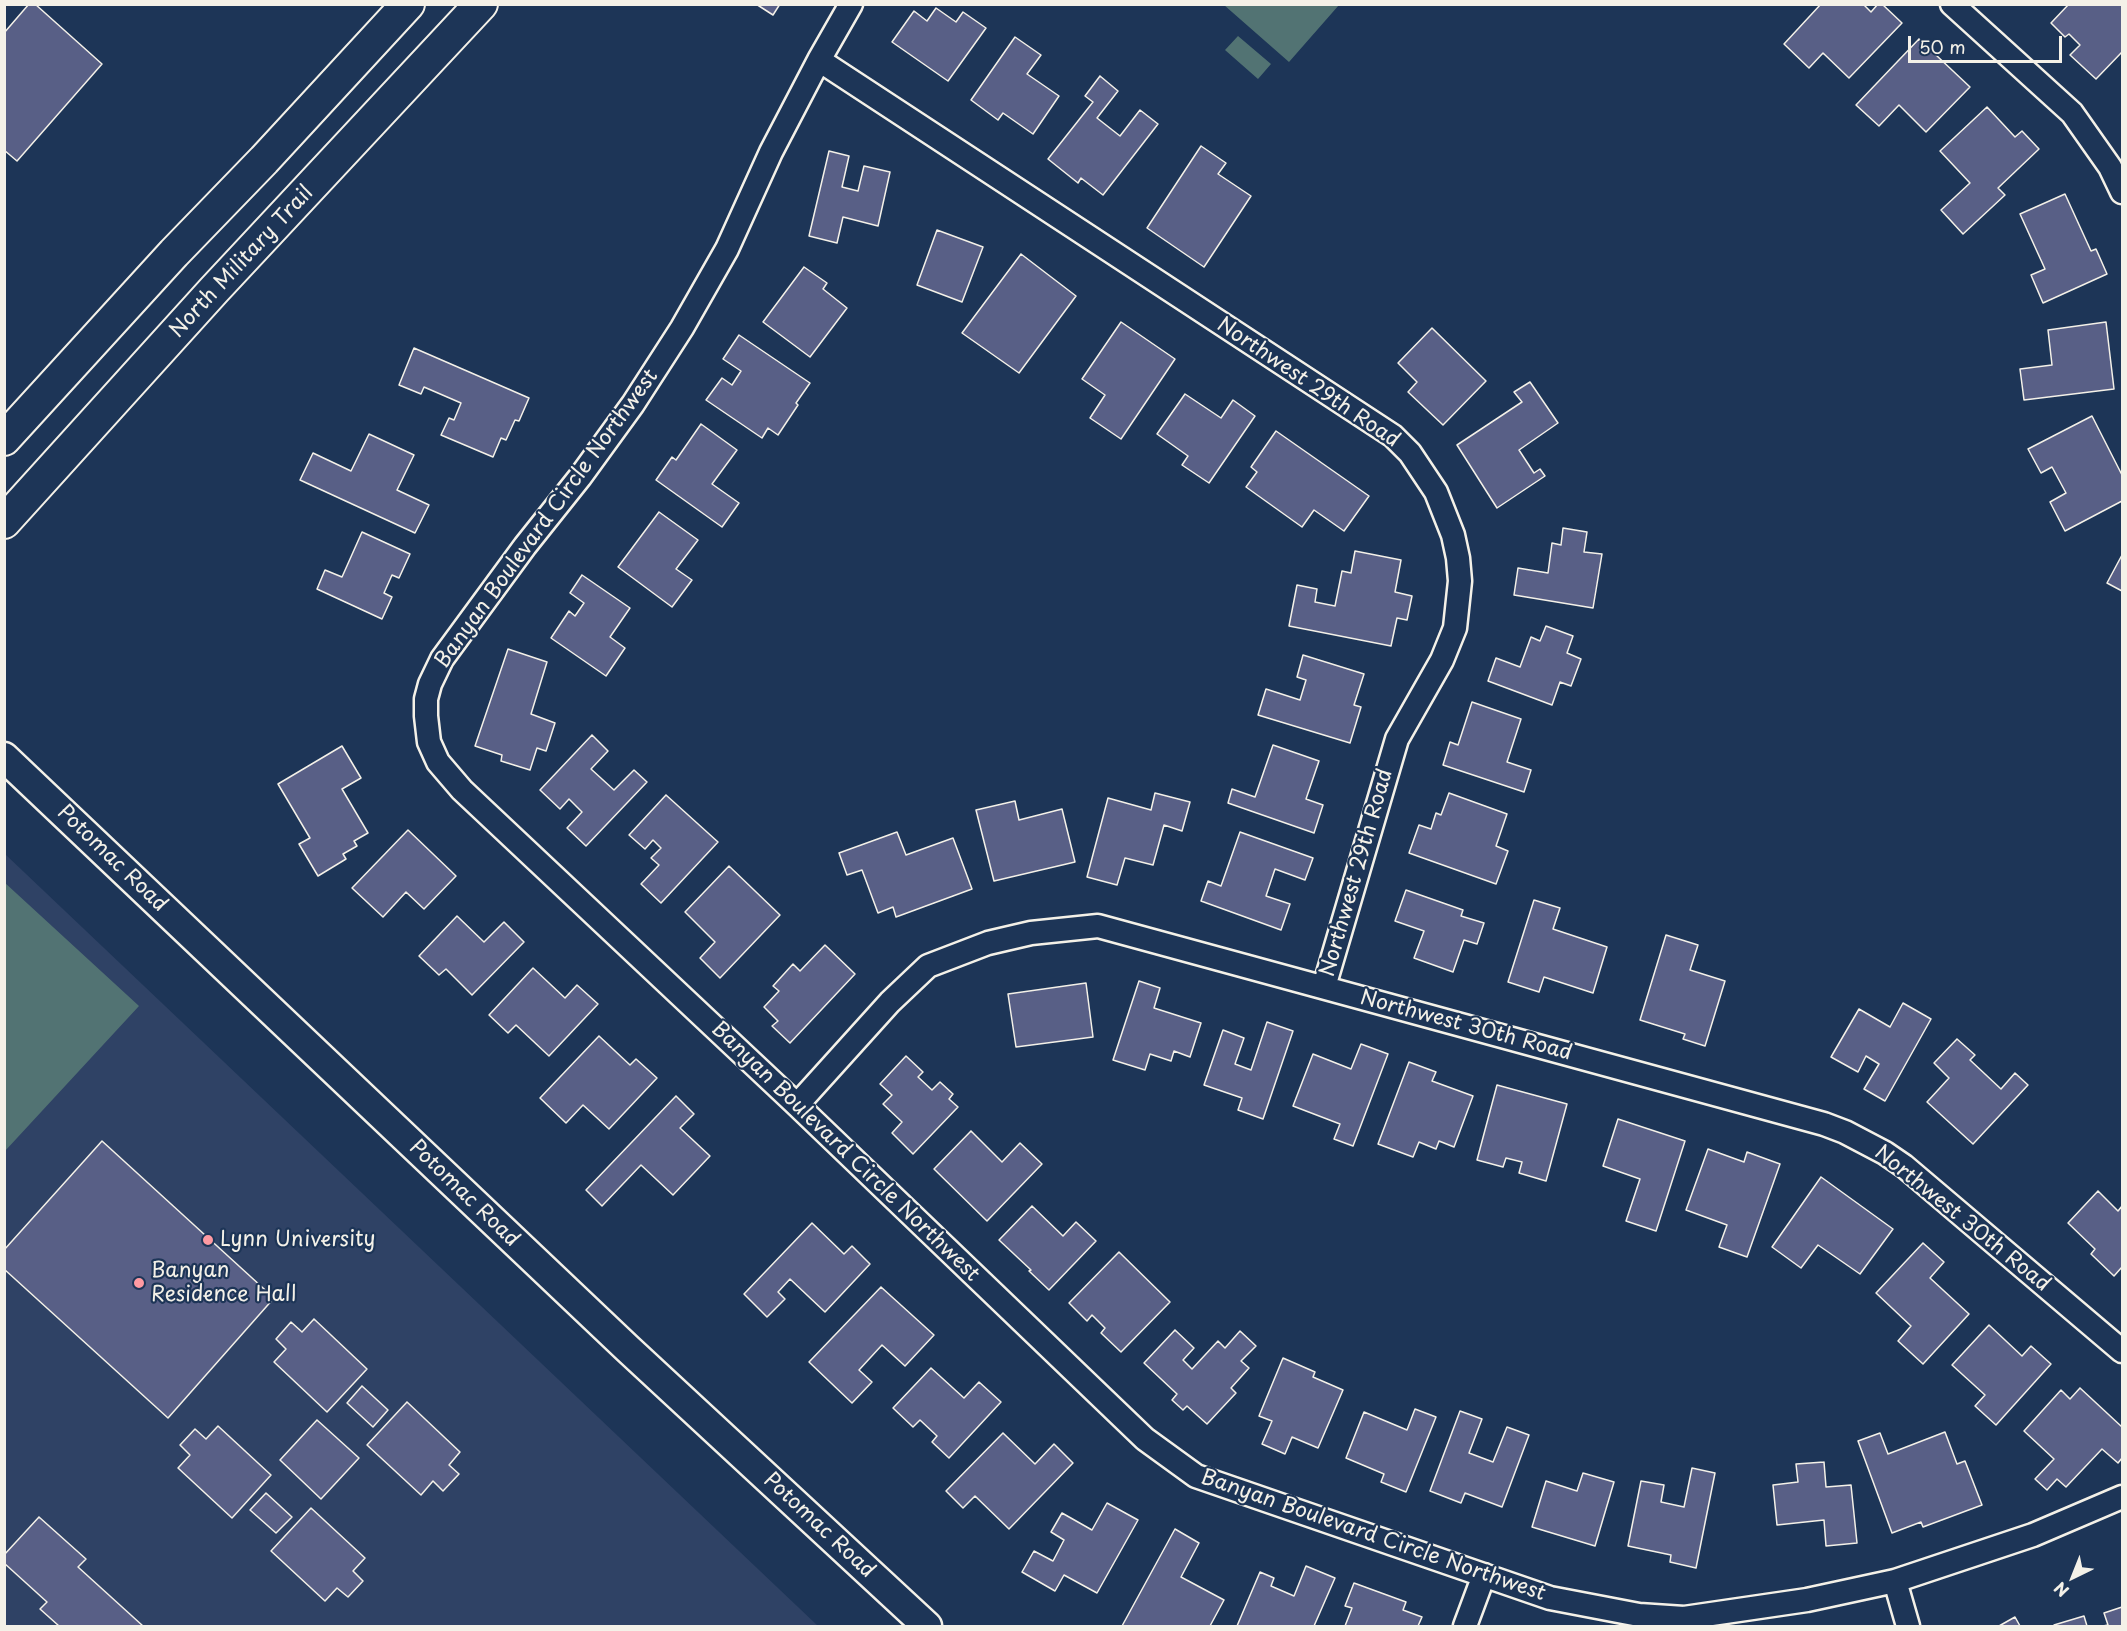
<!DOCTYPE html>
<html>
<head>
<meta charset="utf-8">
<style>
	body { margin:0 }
	#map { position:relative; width:2127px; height:1631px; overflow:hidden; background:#1d3557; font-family:"Playpen Sans",sans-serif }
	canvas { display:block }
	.frame { position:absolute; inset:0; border:6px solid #f4f1e8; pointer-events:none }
	.north { position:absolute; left:2043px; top:1547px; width:60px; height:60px; -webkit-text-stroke:4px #1d3557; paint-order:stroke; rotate:223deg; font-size:16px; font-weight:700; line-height:24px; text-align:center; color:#f4f1e8 }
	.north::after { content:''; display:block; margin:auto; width:21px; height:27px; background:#f4f1e8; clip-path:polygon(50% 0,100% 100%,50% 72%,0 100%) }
	.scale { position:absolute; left:1908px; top:36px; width:154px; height:27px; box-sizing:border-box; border:3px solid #f4f1e8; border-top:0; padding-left:8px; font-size:18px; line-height:21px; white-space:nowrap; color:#f4f1e8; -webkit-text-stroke:4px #1d3557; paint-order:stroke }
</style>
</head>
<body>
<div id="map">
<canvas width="2127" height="1631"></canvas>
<div class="frame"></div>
<div class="north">N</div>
<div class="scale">50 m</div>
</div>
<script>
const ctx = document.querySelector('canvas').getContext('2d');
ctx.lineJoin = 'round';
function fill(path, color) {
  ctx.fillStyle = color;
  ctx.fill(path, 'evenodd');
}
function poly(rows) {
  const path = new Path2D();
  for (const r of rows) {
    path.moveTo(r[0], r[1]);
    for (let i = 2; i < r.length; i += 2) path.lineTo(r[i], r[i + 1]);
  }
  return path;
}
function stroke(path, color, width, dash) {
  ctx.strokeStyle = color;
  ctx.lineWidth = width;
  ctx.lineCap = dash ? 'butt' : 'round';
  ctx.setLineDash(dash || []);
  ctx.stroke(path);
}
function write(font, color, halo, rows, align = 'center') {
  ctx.font = font + ' "Playpen Sans",sans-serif';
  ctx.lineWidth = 4.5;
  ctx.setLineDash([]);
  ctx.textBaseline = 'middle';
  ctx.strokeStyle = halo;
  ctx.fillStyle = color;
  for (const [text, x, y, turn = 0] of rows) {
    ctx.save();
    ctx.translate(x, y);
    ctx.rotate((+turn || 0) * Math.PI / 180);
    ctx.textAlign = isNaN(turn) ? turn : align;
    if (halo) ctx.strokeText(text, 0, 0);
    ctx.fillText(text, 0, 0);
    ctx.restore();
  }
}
const built = poly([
	[5,854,818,1626,5,1626]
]);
const green = poly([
	[1224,5,1339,5,1289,62],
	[1238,36,1271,64,1258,79,1225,50],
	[4,882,139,1006,5,1151,4,1151]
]);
const building = poly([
	[29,4,35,4,102,64,17,161,4,150,4,33,29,4],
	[756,4,780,4,773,15,756,4],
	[1821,4,1863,4,1871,12,1878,4,1882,4,1902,23,1849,78,1823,53,1809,68,1784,44,1821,4],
	[2069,4,2122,4,2122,52,2096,79,2070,55,2080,45,2069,34,2065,37,2051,23,2069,4],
	[936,8,956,22,963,12,986,28,948,81,892,42,914,11,927,21,936,8],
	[1015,37,1041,55,1027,74,1059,96,1033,134,1003,113,998,120,971,100,1015,37],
	[1919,39,1970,87,1926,132,1899,105,1879,126,1856,105,1919,39],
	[1100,76,1118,91,1097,118,1120,136,1140,110,1158,124,1103,195,1081,178,1078,183,1048,159,1093,102,1085,96,1100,76],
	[1987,107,2015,137,2022,131,2039,149,1998,188,2005,195,1963,234,1941,210,1970,183,1940,151,1987,107],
	[1201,146,1226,163,1218,174,1251,196,1204,267,1147,228,1201,146],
	[829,151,849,156,842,187,858,191,864,166,890,172,878,226,843,217,837,243,809,236,829,151],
	[2065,194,2091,251,2096,249,2107,274,2043,303,2031,275,2045,269,2020,214,2065,194],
	[937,230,983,247,962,302,917,285,937,230],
	[1021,254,1076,296,1019,373,962,333,1021,254],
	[804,267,827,283,823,289,847,308,810,357,763,322,804,267],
	[1121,322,1175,359,1121,439,1090,418,1105,395,1082,379,1121,322],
	[2106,322,2114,389,2024,400,2020,369,2052,365,2048,330,2106,322],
	[1432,328,1486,381,1443,425,1408,392,1417,382,1398,363,1432,328],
	[739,335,810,383,796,403,798,405,778,435,768,428,762,438,706,400,722,378,732,385,741,371,723,359,739,335],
	[414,348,529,398,519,421,515,420,506,440,501,438,493,457,441,435,449,418,454,420,461,403,424,387,421,394,399,385,414,348],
	[1530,382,1558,423,1519,450,1534,473,1540,469,1545,476,1497,508,1457,445,1522,402,1514,392,1530,382],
	[1185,394,1221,418,1233,400,1255,416,1209,483,1182,465,1188,456,1157,434,1185,394],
	[2092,416,2122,475,2122,501,2065,531,2050,502,2066,493,2052,467,2041,473,2028,449,2092,416],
	[701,424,737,450,712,484,739,503,722,527,656,480,672,457,676,460,701,424],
	[1276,431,1369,496,1344,531,1314,510,1302,527,1246,487,1257,472,1251,467,1276,431],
	[369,434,414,455,397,490,429,505,415,533,300,480,313,453,351,471,369,434],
	[659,512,698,540,676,569,692,580,672,607,618,567,659,512],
	[1563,528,1587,532,1584,552,1602,554,1593,608,1514,595,1518,568,1548,573,1552,543,1561,545,1563,528],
	[362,532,410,554,399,578,392,575,384,593,392,597,382,619,317,589,325,570,342,577,362,532],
	[1355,551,1401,560,1395,592,1412,596,1407,620,1397,618,1391,646,1289,626,1297,585,1317,589,1315,602,1335,606,1342,571,1351,573,1355,551],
	[2122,555,2122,591,2107,583,2122,555],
	[582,575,630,608,610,637,625,648,606,676,551,638,569,611,575,616,584,603,570,593,582,575],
	[1546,626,1573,636,1567,653,1581,659,1571,686,1560,682,1552,705,1488,681,1496,658,1520,667,1531,637,1540,641,1546,626],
	[508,649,547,662,531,714,555,723,546,751,537,748,530,770,501,761,502,755,475,746,508,649],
	[1303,655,1364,674,1354,705,1361,707,1350,743,1258,715,1266,689,1300,700,1306,680,1297,677,1303,655],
	[1472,702,1521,719,1507,762,1531,770,1524,792,1443,765,1450,742,1458,745,1472,702],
	[592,735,608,751,591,769,614,790,634,770,647,782,586,846,567,828,582,812,569,799,560,809,540,790,592,735],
	[1273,745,1319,761,1306,799,1323,805,1314,833,1228,803,1232,789,1255,797,1273,745],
	[342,746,361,778,342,789,368,833,354,841,357,846,343,854,346,859,318,876,299,844,310,838,278,784,342,746],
	[1155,793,1190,802,1182,831,1164,825,1153,865,1125,858,1117,885,1087,877,1108,798,1151,810,1155,793],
	[1449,793,1507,814,1496,846,1508,851,1496,884,1409,853,1419,825,1431,829,1436,813,1441,815,1449,793],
	[666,795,718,842,661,903,641,884,659,865,651,858,661,848,653,840,645,849,629,835,666,795],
	[1015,801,1019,820,1062,809,1075,862,994,881,976,810,1015,801],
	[408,830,456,876,424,909,406,892,383,917,352,888,408,830],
	[897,832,906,855,953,838,972,889,896,917,893,907,878,913,862,870,847,875,839,853,897,832],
	[1240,832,1313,858,1305,880,1275,869,1266,896,1290,904,1281,930,1201,901,1208,881,1221,886,1240,832],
	[729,866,780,915,720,978,700,958,715,942,685,912,729,866],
	[1406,890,1463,910,1461,916,1484,923,1477,944,1464,940,1453,972,1414,958,1424,931,1395,921,1406,890],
	[1534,900,1560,908,1553,929,1607,947,1593,993,1544,977,1539,992,1508,982,1534,900],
	[457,916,484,942,504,922,524,942,472,995,446,969,439,975,419,956,457,916],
	[1666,935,1698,945,1690,970,1725,981,1705,1046,1683,1039,1685,1034,1640,1020,1666,935],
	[825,945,855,974,790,1043,772,1026,778,1021,764,1007,779,991,773,986,793,964,800,971,825,945],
	[533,968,565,998,577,985,598,1004,549,1056,516,1025,508,1033,489,1015,533,968],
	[1139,981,1160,988,1154,1008,1201,1023,1190,1057,1174,1051,1171,1061,1150,1054,1145,1070,1113,1060,1139,981],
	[1086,983,1093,1037,1016,1047,1008,994,1086,983],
	[1903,1003,1931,1019,1885,1101,1864,1089,1879,1064,1866,1056,1858,1072,1831,1057,1859,1009,1890,1027,1903,1003],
	[1267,1022,1293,1031,1263,1119,1238,1110,1242,1098,1204,1085,1223,1030,1244,1038,1235,1064,1251,1070,1267,1022],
	[599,1036,630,1065,636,1059,657,1078,609,1129,583,1105,566,1123,540,1098,599,1036],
	[1957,1039,1975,1055,1970,1060,2001,1089,2015,1073,2028,1085,1973,1144,1927,1102,1949,1078,1934,1063,1957,1039],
	[1361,1044,1388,1054,1353,1146,1334,1139,1340,1124,1293,1106,1313,1054,1351,1069,1361,1044],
	[906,1056,923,1072,918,1077,932,1090,940,1082,953,1094,949,1099,958,1107,913,1154,892,1133,902,1122,883,1104,892,1095,880,1084,906,1056],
	[1409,1062,1436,1072,1432,1081,1473,1096,1454,1147,1439,1141,1436,1149,1419,1142,1413,1157,1378,1144,1409,1062],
	[1497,1085,1567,1104,1546,1181,1519,1173,1522,1162,1506,1158,1503,1167,1477,1160,1497,1085],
	[676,1096,694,1114,680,1128,710,1156,673,1195,641,1165,602,1206,586,1190,676,1096],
	[1618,1119,1685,1141,1656,1231,1626,1221,1640,1179,1603,1166,1618,1119],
	[971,1131,1002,1162,1020,1143,1042,1164,987,1221,934,1169,971,1131],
	[102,1141,274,1298,168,1418,4,1269,4,1250,102,1141],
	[1708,1149,1744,1162,1747,1152,1780,1164,1747,1257,1719,1247,1727,1225,1686,1210,1708,1149],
	[1821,1177,1893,1229,1860,1274,1818,1245,1801,1268,1772,1247,1821,1177],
	[2098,1191,2118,1211,2122,1206,2122,1267,2114,1276,2091,1254,2095,1249,2068,1223,2098,1191],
	[1032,1206,1063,1236,1076,1222,1096,1241,1049,1290,1029,1271,1031,1270,999,1240,1032,1206],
	[812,1223,844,1254,852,1246,870,1264,825,1312,790,1279,778,1292,785,1299,767,1317,744,1294,812,1223],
	[1923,1243,1944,1262,1930,1278,1969,1314,1923,1364,1898,1341,1911,1326,1876,1293,1923,1243],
	[1119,1252,1170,1302,1121,1352,1101,1333,1105,1328,1092,1315,1087,1321,1069,1303,1119,1252],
	[881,1287,934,1335,905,1366,882,1345,859,1370,872,1382,852,1403,809,1362,881,1287],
	[314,1319,367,1369,327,1412,274,1362,286,1349,276,1339,291,1322,302,1332,314,1319],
	[1989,1325,2022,1356,2031,1346,2051,1364,1996,1425,1975,1406,1985,1395,1952,1365,1989,1325],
	[1175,1330,1194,1348,1183,1360,1192,1369,1218,1341,1225,1348,1240,1331,1256,1346,1241,1361,1249,1368,1231,1388,1236,1393,1207,1424,1187,1406,1183,1410,1172,1400,1177,1394,1144,1363,1175,1330],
	[1283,1358,1315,1372,1313,1377,1343,1390,1318,1448,1292,1437,1285,1454,1262,1444,1272,1421,1259,1416,1283,1358],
	[931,1368,964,1398,979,1382,1001,1402,949,1458,932,1442,937,1436,920,1420,913,1427,893,1408,931,1368],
	[362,1386,388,1410,373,1427,347,1403,362,1386],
	[2080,1388,2122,1427,2122,1458,2118,1463,2102,1449,2066,1487,2057,1479,2047,1490,2035,1479,2054,1459,2024,1431,2061,1390,2070,1399,2080,1388],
	[407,1402,460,1452,449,1465,459,1474,443,1491,433,1481,421,1495,367,1445,407,1402],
	[1415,1409,1436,1417,1406,1492,1381,1482,1384,1474,1346,1458,1364,1412,1407,1430,1415,1409],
	[1460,1411,1482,1419,1469,1453,1493,1462,1507,1427,1529,1435,1502,1507,1465,1493,1461,1503,1430,1491,1460,1411],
	[317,1420,359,1458,321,1499,280,1460,317,1420],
	[218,1426,271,1475,232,1518,178,1468,190,1455,180,1445,195,1429,206,1439,218,1426],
	[1945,1432,1957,1464,1965,1461,1982,1505,1923,1527,1921,1522,1892,1533,1858,1441,1880,1433,1888,1454,1945,1432],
	[1003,1433,1035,1464,1054,1444,1073,1463,1009,1529,975,1496,963,1508,946,1491,1003,1433],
	[1824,1462,1826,1487,1851,1485,1857,1543,1826,1546,1824,1520,1777,1525,1773,1485,1798,1482,1796,1464,1824,1462],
	[1692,1468,1715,1473,1696,1568,1670,1562,1671,1555,1628,1546,1641,1481,1664,1485,1661,1502,1684,1507,1692,1468],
	[1583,1473,1614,1482,1595,1546,1532,1527,1546,1481,1577,1491,1583,1473],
	[266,1493,292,1517,276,1533,250,1510,266,1493],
	[1107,1503,1138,1520,1097,1593,1064,1575,1055,1591,1022,1572,1034,1551,1053,1561,1064,1540,1051,1532,1062,1513,1092,1530,1107,1503],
	[311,1508,365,1558,353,1571,363,1581,348,1597,337,1588,325,1601,271,1551,311,1508],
	[39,1517,86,1559,78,1567,143,1626,59,1626,40,1609,47,1602,4,1563,4,1555,39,1517],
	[1175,1529,1199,1543,1181,1577,1224,1600,1210,1626,1122,1626,1175,1529],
	[1306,1566,1335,1578,1314,1626,1237,1626,1260,1572,1274,1578,1271,1586,1294,1596,1306,1566],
	[1354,1583,1406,1602,1403,1610,1422,1617,1418,1626,1345,1626,1352,1608,1345,1606,1354,1583],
	[2122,1607,2122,1626,2103,1626,2108,1625,2104,1613,2122,1607],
	[2084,1616,2087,1626,2055,1626,2054,1625,2084,1616],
	[2015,1617,2020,1626,1999,1626,2015,1617]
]);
const minor = poly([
	[851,4,819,60,771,152,727,249,682,328,633,404,580,477,525,546,442,659,430,684,426,699,426,716,429,742,438,762,462,790,797,1105,1145,1439,1196,1476,1550,1598,1639,1615,1684,1618,1807,1600,1895,1581,2033,1535,2122,1497],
	[1952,4,2072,113,2110,167,2122,192],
	[819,60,1393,436,1410,453,1436,492,1453,535,1458,558,1460,581,1455,628,1442,660,1397,739,1324,987],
	[797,1105,890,1002,928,966,988,943,1031,933,1098,926,1824,1124,1845,1132,1885,1153,1904,1166,2122,1351],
	[1895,1581,1908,1626],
	[1465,1626,1484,1575]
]);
const tertiary = poly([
	[4,757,627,1348,927,1626]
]);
const secondary = poly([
	[4,439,174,253,264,160,408,4],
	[4,522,214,290,481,4]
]);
const markers = [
	[208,1240,6,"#ff9aa2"],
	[139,1283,6,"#ff9aa2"]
];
const streetNames = [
	["North Military Trail",242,262,-47],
	["Northwest 29th Road",1308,383,34],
	["Banyan Boulevard Circle Northwest",547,519,-54],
	["Potomac Road",112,859,44],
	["Northwest 29th Road",1357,873,-74],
	["Northwest 30th Road",1466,1026,15],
	["Banyan Boulevard Circle Northwest",845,1152,44],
	["Potomac Road",464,1194,44],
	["Northwest 30th Road",1962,1219,39],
	["Potomac Road",819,1526,43],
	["Banyan Boulevard Circle Northwest",1373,1536,19]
];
const poiNames = [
	["Lynn University",220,1240],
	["Banyan",151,1271],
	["Residence Hall",151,1295]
];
fill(built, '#2f4265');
fill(green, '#527373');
fill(building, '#585f86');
stroke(building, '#f4f1e8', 1.5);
stroke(minor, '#f4f1e8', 27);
stroke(tertiary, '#f4f1e8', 33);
stroke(secondary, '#f4f1e8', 36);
stroke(minor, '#1d3557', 22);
stroke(tertiary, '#1d3557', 28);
stroke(secondary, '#1d3557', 32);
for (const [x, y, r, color] of markers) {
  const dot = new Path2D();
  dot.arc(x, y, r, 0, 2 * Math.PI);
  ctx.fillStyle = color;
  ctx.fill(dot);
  stroke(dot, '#1d3557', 2);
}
write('21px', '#f4f1e8', '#1d3557', streetNames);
write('21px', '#f4f1e8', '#1d3557', poiNames, 'left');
</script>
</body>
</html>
